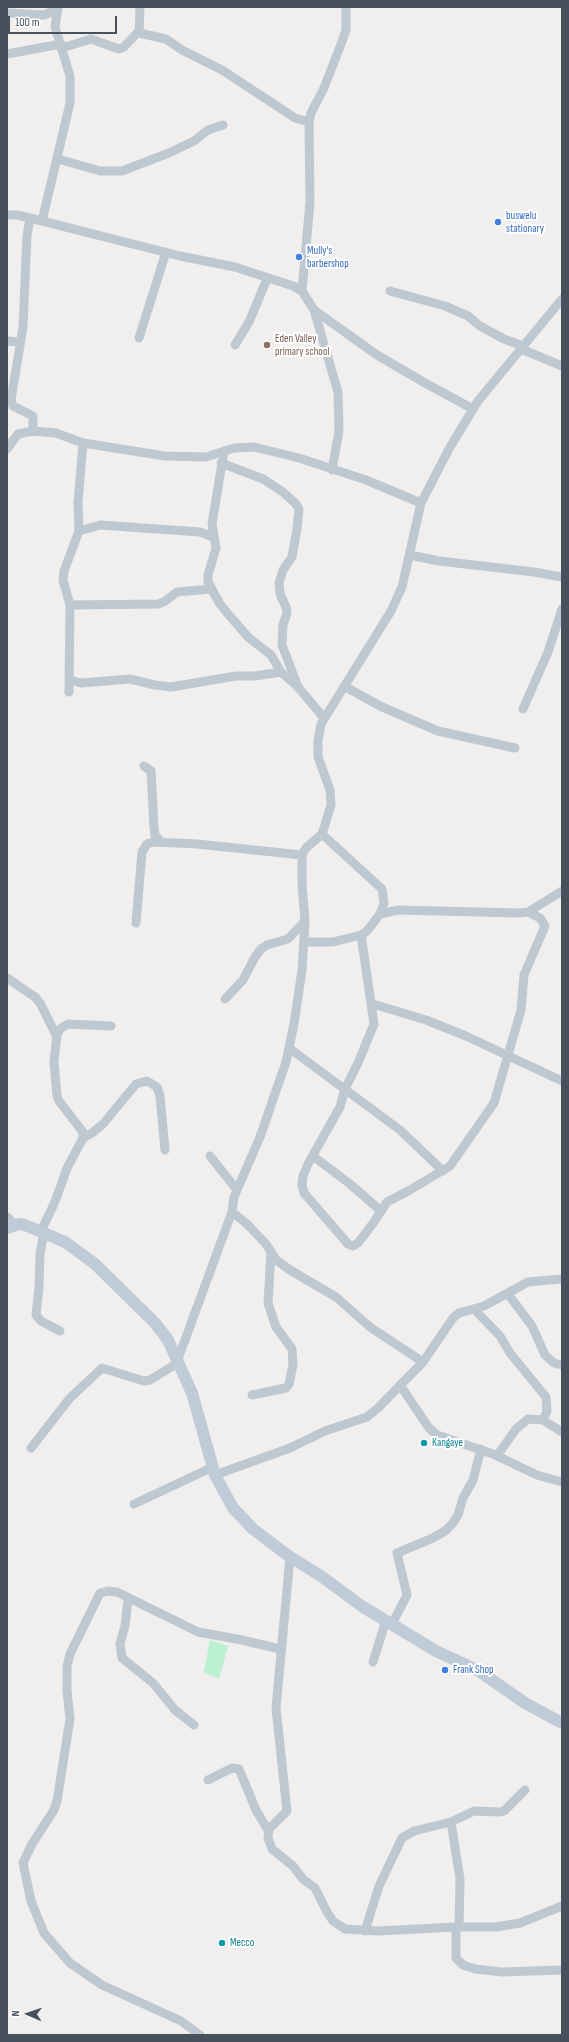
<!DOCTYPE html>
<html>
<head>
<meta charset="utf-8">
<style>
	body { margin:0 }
	#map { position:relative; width:569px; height:2042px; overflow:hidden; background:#f1eeee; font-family:"Sofia Sans Condensed",sans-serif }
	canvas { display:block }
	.frame { position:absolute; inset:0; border:8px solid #46515c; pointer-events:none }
	.north { position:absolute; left:8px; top:1994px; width:40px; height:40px; -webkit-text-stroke:3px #fff; paint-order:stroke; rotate:272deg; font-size:11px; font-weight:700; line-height:16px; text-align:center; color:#46515c }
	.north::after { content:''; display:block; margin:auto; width:14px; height:18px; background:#46515c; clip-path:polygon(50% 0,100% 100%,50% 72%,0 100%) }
	.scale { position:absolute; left:8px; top:16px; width:109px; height:18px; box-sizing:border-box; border:2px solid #46515c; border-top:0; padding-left:5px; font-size:12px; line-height:14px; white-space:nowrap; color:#46515c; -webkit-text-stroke:3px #fff; paint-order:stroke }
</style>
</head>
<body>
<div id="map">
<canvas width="569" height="2042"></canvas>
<div class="frame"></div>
<div class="north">N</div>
<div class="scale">100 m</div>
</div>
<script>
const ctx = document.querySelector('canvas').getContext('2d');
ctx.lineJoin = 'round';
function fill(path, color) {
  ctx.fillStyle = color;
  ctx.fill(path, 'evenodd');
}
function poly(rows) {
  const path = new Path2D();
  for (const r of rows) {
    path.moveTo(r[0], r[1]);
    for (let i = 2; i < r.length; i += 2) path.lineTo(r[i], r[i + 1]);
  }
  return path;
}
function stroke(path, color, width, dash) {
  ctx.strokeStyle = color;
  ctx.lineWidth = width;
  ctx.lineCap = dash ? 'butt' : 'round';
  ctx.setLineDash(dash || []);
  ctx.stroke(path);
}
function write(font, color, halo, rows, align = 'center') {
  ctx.font = font + ' "Sofia Sans Condensed",sans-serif';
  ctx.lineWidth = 4;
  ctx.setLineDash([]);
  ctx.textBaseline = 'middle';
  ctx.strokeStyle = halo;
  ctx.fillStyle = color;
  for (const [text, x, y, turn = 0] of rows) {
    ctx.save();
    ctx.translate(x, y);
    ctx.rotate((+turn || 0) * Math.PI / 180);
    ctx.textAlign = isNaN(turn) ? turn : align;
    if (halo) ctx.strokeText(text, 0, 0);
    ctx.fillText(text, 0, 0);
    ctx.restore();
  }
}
const green = poly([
	[210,1640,228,1646,219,1679,204,1672]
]);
const street = poly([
	[7,13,44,15,56,10],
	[139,33,140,7],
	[62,48,91,39,119,49,124,47,136,34,139,33,166,39,182,50,222,70,295,118,309,122],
	[7,54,61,44],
	[58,159,100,171,122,171,169,153,194,141,208,130,223,125],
	[7,215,17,215,42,221,180,256,235,267,293,286,302,291,314,310,338,392,339,431,332,470],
	[30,219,27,235,23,327,11,400,13,406,33,416,33,431],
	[42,221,70,103,70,76,55,27,58,7],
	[302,291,310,202,309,122,311,113,324,88,341,44,346,30,346,7],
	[390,291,445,306,468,316,480,326,504,339,523,346],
	[314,310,377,355,425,383,473,409],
	[139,338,166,252],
	[7,341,20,342],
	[235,345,249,322,267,279],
	[521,349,562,366],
	[7,449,18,434,33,431,56,433,83,443,165,456,206,457,234,448,254,447,299,458,366,480,421,503],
	[224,451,212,524,216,548,208,575,208,582,220,604,228,614,249,638,271,655,281,672,298,687,324,718],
	[221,463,263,479,283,492,296,504,299,509,297,529,292,557,283,570,279,583,280,594,286,607,287,613,283,625,282,645,298,687],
	[79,531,100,525,200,532,213,537],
	[410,555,439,561,534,572,562,577],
	[70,605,158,604,164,602,177,592,211,589],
	[70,680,81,683,130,679,155,685,171,687,236,676,255,676,281,672],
	[344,686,380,706,438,731,515,748],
	[69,692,70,605,63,580,64,571,79,531,78,503,83,443],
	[523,709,548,652,562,609],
	[144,766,151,771,154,828,155,835,160,841],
	[322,834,382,889,384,903,380,914],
	[136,923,142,852,147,844,153,842,197,844,302,855],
	[361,935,374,1024,358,1063,345,1089,340,1107,308,1164,303,1176,302,1185,304,1193,348,1244,353,1246,358,1243,374,1222,387,1202,410,1190,450,1166,494,1103,521,1010,524,975,545,926,540,918,528,912],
	[304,942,333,942,361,935,367,931,380,914,398,910,519,913,528,912,562,891],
	[7,978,35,997,40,1003,57,1037],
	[225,999,243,980,255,957,261,949,267,945,288,939,305,921],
	[373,1004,426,1020,466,1036,562,1081],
	[289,1048,400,1130,443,1171],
	[83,1138,92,1133,103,1124,136,1084,147,1081,157,1087,160,1096,165,1150],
	[210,1156,237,1190],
	[313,1156,350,1184,381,1211],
	[232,1212,247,1224,266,1244,276,1260,290,1270,336,1297,370,1327,423,1362],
	[7,1217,15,1225],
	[41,1231,54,1204,68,1166,83,1138,83,1132,59,1101,57,1096,54,1062,57,1034,60,1029,68,1024,111,1026],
	[44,1232,40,1254,39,1287,36,1315,41,1321,60,1331],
	[508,1294,532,1326,545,1355,554,1363,562,1365],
	[474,1309,500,1336,510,1353,546,1397,547,1411,543,1420],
	[178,1359,232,1212,234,1197,260,1137,286,1062,294,1024,302,970,305,921,302,884,302,855,306,848,322,834,331,805,330,790,318,757,318,741,321,724,391,611,402,587,421,503,450,447,478,401,562,299],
	[400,1385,429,1428,437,1435,493,1454,537,1475,562,1482],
	[252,1395,286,1388,289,1384,293,1365,292,1349,276,1327,268,1303,271,1252],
	[31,1448,70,1398,102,1368,144,1381,150,1380,179,1362],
	[497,1456,516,1429,528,1419,543,1420,562,1432],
	[215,1475,290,1448,325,1431,367,1417,378,1408,423,1362,453,1318,459,1313,484,1306,528,1282,562,1279],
	[134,1504,213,1467],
	[290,1557,276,1708,287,1811,269,1829,268,1838,272,1849,293,1866,303,1879,315,1888,327,1912,333,1921,345,1929,378,1931,456,1927,496,1927,520,1923,562,1906],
	[128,1599,125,1626,120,1644,122,1658,153,1683,175,1710,194,1725],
	[392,1624,407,1595,397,1553,433,1538,445,1531,452,1524,458,1515,463,1498,473,1480,481,1449],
	[373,1662,386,1620],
	[208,1780,232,1768,239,1769,256,1810,269,1832],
	[451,1822,460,1879,459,1927],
	[456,1927,456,1958,463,1965,475,1969,502,1972,562,1970],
	[365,1931,379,1886,402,1838,414,1831,451,1822,474,1811,500,1812,504,1811,525,1790],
	[200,2035,181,2021,102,1985,70,1963,44,1933,31,1901,23,1863,32,1844,54,1810,57,1801,70,1719,67,1691,67,1666,70,1654,100,1593,108,1591,117,1592,198,1632,242,1640,280,1649]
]);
const secondary = poly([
	[7,1228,19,1224,25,1225,65,1242,95,1264,155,1323,168,1340,192,1393,215,1475,233,1508,253,1529,290,1557,321,1576,363,1607,436,1651,479,1671,525,1703,562,1723]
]);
const markers = [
	[498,222,4,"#3f7fe0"],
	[299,257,4,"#3f7fe0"],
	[267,345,4,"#8d6e63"],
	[424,1443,4,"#0f9aa8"],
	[445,1670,4,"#3f7fe0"],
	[222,1943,4,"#0f9aa8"]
];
const shopNames = [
	["buswelu",506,216],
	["stationary",506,229],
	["Mully's",307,251],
	["barbershop",307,264],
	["Frank Shop",453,1670]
];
const educationNames = [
	["Eden Valley",275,339],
	["primary school",275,352]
];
const cultureNames = [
	["Kangaye",432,1443],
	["Mecco",230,1943]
];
fill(green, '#bbf0d1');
stroke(street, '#bec8d1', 9);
stroke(secondary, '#c0cbd8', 12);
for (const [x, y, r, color] of markers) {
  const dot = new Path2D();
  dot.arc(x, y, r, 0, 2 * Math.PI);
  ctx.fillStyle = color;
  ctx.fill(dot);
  stroke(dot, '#fff', 1.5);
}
write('11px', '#366cbe', '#fff', shopNames, 'left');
write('11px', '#785e54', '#fff', educationNames, 'left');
write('11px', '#0d838f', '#fff', cultureNames, 'left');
</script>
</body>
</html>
